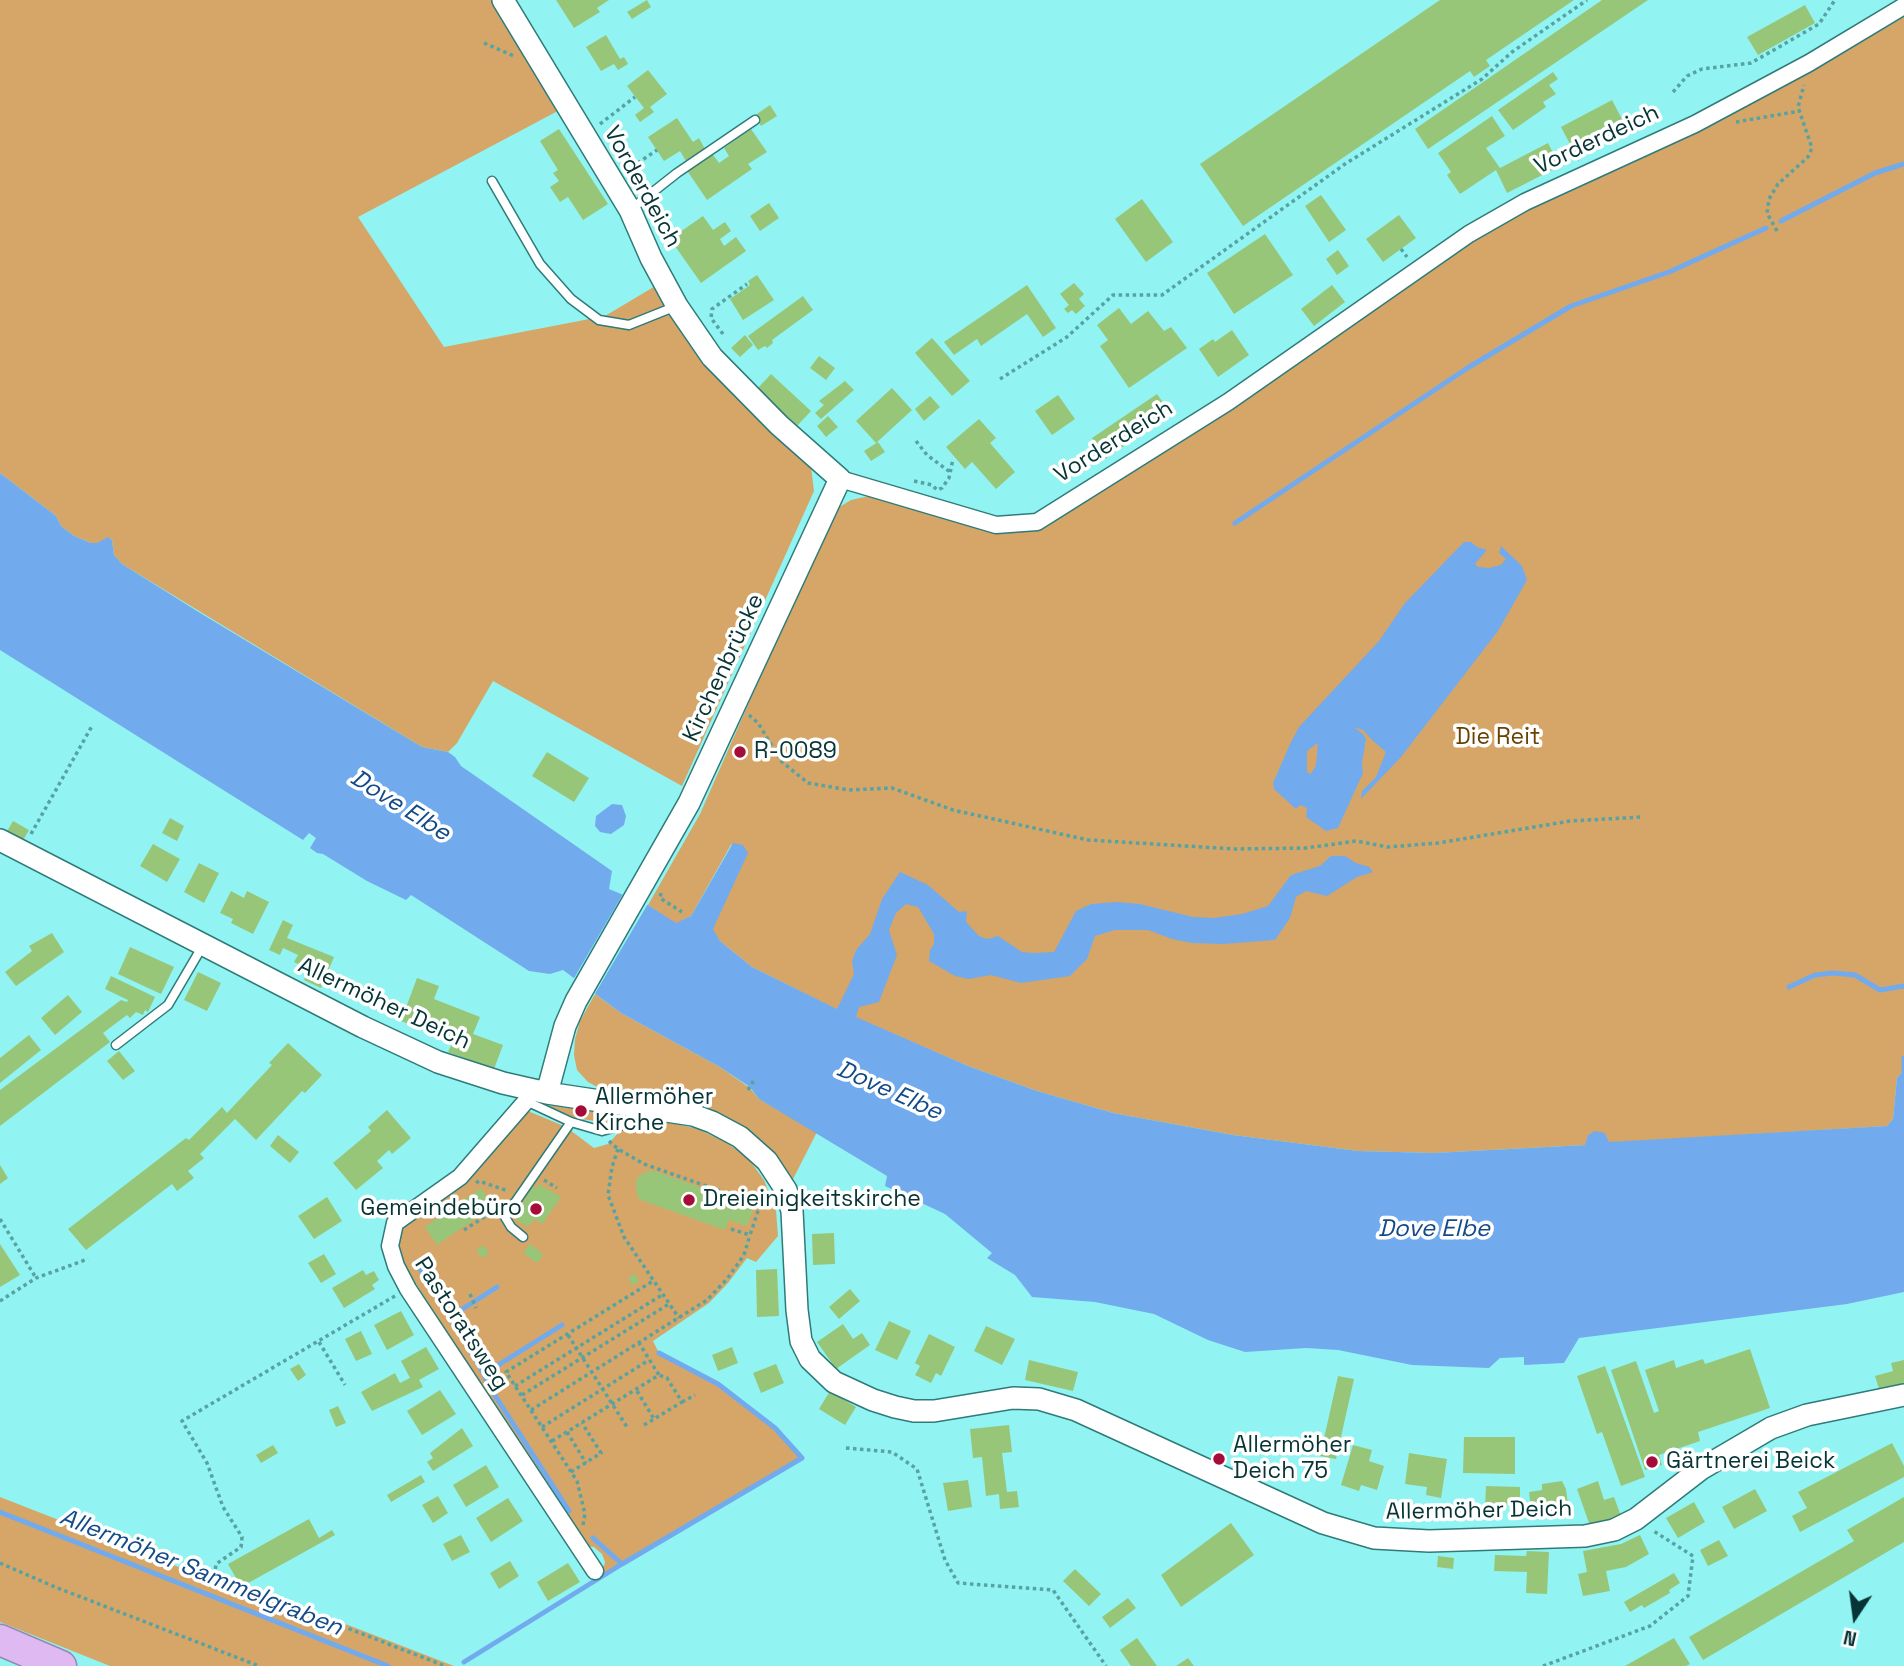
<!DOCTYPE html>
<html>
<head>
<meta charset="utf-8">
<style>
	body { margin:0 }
	#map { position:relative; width:1904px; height:1666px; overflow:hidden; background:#91f4f2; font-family:"Space Grotesk",sans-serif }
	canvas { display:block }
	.north { position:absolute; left:1820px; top:1582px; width:70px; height:70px; -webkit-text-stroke:5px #fff; paint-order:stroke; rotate:193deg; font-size:19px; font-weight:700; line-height:28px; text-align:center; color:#073434 }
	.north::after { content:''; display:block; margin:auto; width:24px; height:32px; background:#073434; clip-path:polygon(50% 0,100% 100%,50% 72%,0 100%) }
</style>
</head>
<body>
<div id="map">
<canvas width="1904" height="1666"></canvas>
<div class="north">N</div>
</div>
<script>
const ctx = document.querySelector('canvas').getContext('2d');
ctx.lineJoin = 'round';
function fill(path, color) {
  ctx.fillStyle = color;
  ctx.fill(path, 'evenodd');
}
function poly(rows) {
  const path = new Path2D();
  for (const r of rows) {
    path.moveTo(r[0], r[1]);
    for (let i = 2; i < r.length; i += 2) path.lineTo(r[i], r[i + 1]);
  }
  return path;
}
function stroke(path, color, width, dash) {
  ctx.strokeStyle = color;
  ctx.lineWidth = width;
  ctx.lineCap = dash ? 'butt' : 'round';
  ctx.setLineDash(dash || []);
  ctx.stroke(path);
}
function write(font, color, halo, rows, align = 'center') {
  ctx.font = font + ' "Space Grotesk",sans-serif';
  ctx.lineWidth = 7;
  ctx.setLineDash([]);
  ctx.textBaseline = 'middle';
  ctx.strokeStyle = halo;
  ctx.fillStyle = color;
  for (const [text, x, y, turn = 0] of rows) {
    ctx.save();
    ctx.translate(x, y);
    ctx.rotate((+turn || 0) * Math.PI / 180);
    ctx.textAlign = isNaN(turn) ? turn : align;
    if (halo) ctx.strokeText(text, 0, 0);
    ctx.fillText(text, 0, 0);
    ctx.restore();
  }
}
const green = poly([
	[0,0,500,0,571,104,358,217,444,347,605,316,657,285,811,467,814,491,682,786,493,681,457,743,448,752,422,747,122,564,114,555,112,540,109,538,97,543,91,543,74,536,61,526,56,516,0,473],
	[1904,16,1904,1070,1897,1078,1893,1119,1887,1126,1609,1143,1605,1133,1585,1145,1434,1153,1358,1151,1233,1135,1113,1113,1037,1091,968,1066,838,1010,752,967,720,941,712,929,732,843,691,916,676,924,648,905,700,814,833,511,851,500,869,496,907,506,1038,529,1232,410,1475,240,1530,209,1576,189,1820,67],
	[595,994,621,1013,720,1067,750,1088,759,1099,817,1132,792,1181,777,1160,743,1126,711,1109,673,1099,603,1090,588,1082,577,1070,574,1055,575,1039,580,1021],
	[547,1105,591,1111,637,1116,608,1123,575,1118],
	[528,1111,566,1127,594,1148,608,1144,620,1131,663,1121,698,1129,727,1143,748,1158,764,1180,776,1211,778,1236,756,1262,747,1258,728,1283,709,1303,653,1341,659,1353,718,1384,775,1428,804,1459,599,1580,595,1571,604,1566,605,1562,602,1554,594,1547,583,1546,399,1257,396,1240,402,1226,457,1188,486,1159],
	[0,1497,240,1591,348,1625,454,1666,110,1666,0,1622]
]);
const water = poly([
	[0,473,56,516,61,526,74,536,91,543,97,543,108,537,112,540,114,555,122,564,197,611,422,747,448,752,455,757,461,766,612,871,609,889,648,905,676,923,691,916,733,843,743,845,748,853,713,929,720,941,752,967,837,1009,854,974,852,961,856,950,870,934,882,899,900,872,928,885,959,912,967,911,966,922,979,936,987,939,998,936,1022,952,1034,953,1054,952,1076,911,1091,904,1117,902,1140,904,1193,917,1214,918,1242,914,1268,906,1291,875,1320,866,1331,856,1345,856,1356,863,1369,867,1373,872,1357,877,1327,896,1306,891,1296,897,1290,918,1275,940,1223,944,1192,943,1172,939,1148,930,1115,930,1095,936,1087,959,1070,976,1021,983,991,975,969,979,955,976,929,961,930,950,934,944,934,934,918,907,906,904,896,913,889,930,897,955,879,1002,859,1007,856,1017,968,1066,1037,1091,1113,1113,1233,1135,1358,1151,1434,1153,1585,1145,1588,1135,1595,1131,1605,1133,1609,1142,1887,1126,1893,1119,1897,1078,1904,1070,1904,1292,1847,1304,1579,1338,1564,1363,1524,1365,1524,1357,1500,1358,1489,1368,1412,1365,1338,1350,1306,1348,1245,1352,1208,1340,1154,1314,1095,1302,1032,1297,1015,1275,987,1258,992,1253,945,1214,885,1186,887,1176,759,1099,750,1087,720,1067,621,1013,563,970,550,974,529,971,411,895,406,900,367,881,323,854,317,853,310,848,316,838,309,833,303,840,0,650],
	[1464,542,1471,542,1477,547,1487,550,1475,564,1478,567,1489,568,1501,565,1506,559,1499,553,1501,546,1522,566,1527,580,1498,631,1401,757,1361,799,1362,791,1376,777,1386,752,1372,740,1363,730,1354,727,1363,734,1366,739,1362,763,1363,773,1338,828,1326,831,1306,817,1307,808,1300,805,1296,809,1274,789,1273,783,1290,744,1299,727,1379,641,1405,603],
	[1318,743,1316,765,1311,774,1307,772,1307,751],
	[612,804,622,805,626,816,624,825,611,834,600,832,595,826,596,816]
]);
const pier = poly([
	[624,892,649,902,593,997,573,980]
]);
const stream = poly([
	[1781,221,1875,173,1904,164],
	[1235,523,1469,367,1571,306,1669,272,1766,228],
	[1789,987,1815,975,1833,973,1855,975,1880,990,1904,986],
	[1904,1070,1904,1058],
	[416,1262,484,1374,487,1383,569,1511],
	[450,1317,497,1287],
	[484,1374,562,1325],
	[0,1512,388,1666],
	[593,1538,622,1564,802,1458,775,1428,718,1384,659,1353],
	[464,1662,622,1564]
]);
const building = poly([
	[556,0,609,0,597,8,600,12,574,28],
	[647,0,651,7,632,19,627,12],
	[1440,0,1574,0,1486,60,1490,66,1474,77,1470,71,1243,226,1200,164],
	[1602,0,1648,0,1428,149,1415,129],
	[1805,5,1815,23,1758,55,1747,37],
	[606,35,620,59,624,57,628,64,618,70,614,64,601,71,586,47],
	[648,70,667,94,650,107,654,112,640,122,635,115,644,108,627,86],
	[1553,72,1558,79,1549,85,1556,94,1543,102,1546,107,1513,130,1498,110],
	[1612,100,1622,119,1570,144,1561,127],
	[770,105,777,116,761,126,754,116],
	[1492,116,1505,136,1486,148,1500,168,1548,143,1560,166,1507,193,1496,170,1460,194,1447,175,1451,172,1438,153],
	[677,118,693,142,699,138,705,149,686,161,680,151,664,161,648,137],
	[559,129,608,204,583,220,568,197,560,202,550,187,559,181,553,173,558,170,540,141],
	[751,129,767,152,748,164,752,169,707,200,686,169,711,152,719,163,729,156,724,148],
	[1321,195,1346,230,1329,242,1305,206],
	[1142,199,1173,242,1146,262,1115,219],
	[769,203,779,218,760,231,750,216],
	[1399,215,1416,238,1383,262,1366,239],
	[703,216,713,230,725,222,731,231,720,239,724,246,736,237,746,251,701,283,670,239],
	[1265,234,1293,275,1234,314,1207,273],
	[1338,250,1349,266,1337,275,1326,259],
	[757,275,774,300,743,320,730,299,750,285,748,281],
	[1074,283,1084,294,1079,299,1085,306,1076,314,1072,310,1068,313,1064,309,1069,305,1060,294],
	[1027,285,1056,328,1043,337,1027,314,981,346,977,339,954,355,944,342],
	[1332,285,1345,302,1314,326,1301,309],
	[803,296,813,310,772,340,773,343,767,348,765,346,758,350,748,336],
	[1119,308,1131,324,1148,311,1164,331,1171,327,1187,348,1129,388,1100,346,1108,340,1097,325],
	[1232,330,1249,355,1218,377,1199,349,1213,339,1215,342],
	[745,335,753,345,740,357,731,348],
	[932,338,970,381,952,396,915,353],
	[819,356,835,368,826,380,810,368],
	[771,374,811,411,797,426,757,389],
	[845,381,854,390,821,419,815,413,824,405,819,401],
	[892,388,912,410,876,443,856,421],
	[1157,394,1171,414,1105,459,1092,438],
	[1058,395,1075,419,1052,435,1035,411],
	[930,396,940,407,924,421,915,409],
	[828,416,838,427,826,437,817,426],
	[979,419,996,438,990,443,1015,472,996,489,972,462,965,469,946,447],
	[878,442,885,452,871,461,864,451],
	[547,752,589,778,574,802,532,776],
	[170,818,184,826,177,841,162,833],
	[13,821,29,830,22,842,6,833],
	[153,844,180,859,167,882,140,866],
	[199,863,219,873,204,903,184,892],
	[231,891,244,898,247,891,269,902,253,934,231,923,233,919,220,913],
	[283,920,293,925,287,938,334,957,321,988,304,980,309,969,294,962,298,955,283,948,280,955,269,950],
	[52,933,64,952,16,986,5,972,32,951,29,946],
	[130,947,174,967,161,994,118,974],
	[198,972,221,983,207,1011,184,1000],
	[111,976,155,997,148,1012,145,1010,143,1015,136,1012,130,1018,127,1015,103,1033,110,1042,0,1126,0,1090,121,1000,127,1002,128,1000,105,989],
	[417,978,439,986,434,999,480,1017,473,1034,503,1045,494,1069,448,1052,453,1041,401,1021],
	[68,995,82,1012,55,1035,41,1018],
	[29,1035,41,1050,0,1083,0,1058],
	[288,1043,322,1075,305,1093,302,1091,256,1140,235,1119,200,1154,204,1158,188,1171,194,1178,177,1191,172,1184,86,1250,68,1229,186,1138,189,1140,222,1107,227,1113,272,1065,269,1063],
	[119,1051,135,1071,123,1080,107,1061],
	[387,1110,411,1138,392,1154,389,1150,377,1161,383,1168,356,1190,333,1163,371,1131,368,1127],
	[278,1135,299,1152,290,1163,270,1146],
	[0,1165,8,1178,0,1184],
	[651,1170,737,1200,736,1204,753,1210,747,1226,729,1220,725,1230,641,1200,637,1196,636,1182,639,1176],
	[539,1184,561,1197,542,1224,534,1219,528,1227,514,1218,533,1186,536,1188],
	[481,1188,493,1206,437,1245,425,1227],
	[327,1197,342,1221,314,1239,298,1216],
	[834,1233,835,1264,813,1265,812,1234],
	[0,1244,20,1275,0,1287],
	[530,1244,543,1254,537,1263,523,1253],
	[482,1245,489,1252,484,1258,476,1251],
	[324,1254,336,1274,321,1283,308,1263],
	[777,1269,779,1316,757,1317,756,1270],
	[363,1270,366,1275,374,1271,379,1280,372,1285,375,1289,344,1308,332,1288],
	[635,1274,639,1281,632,1285,628,1278],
	[850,1289,860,1301,839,1319,829,1307],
	[401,1311,414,1335,387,1350,374,1325],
	[889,1321,911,1331,897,1360,875,1350],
	[843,1324,853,1339,862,1333,870,1345,836,1369,817,1342],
	[986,1326,1015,1339,1002,1365,974,1351],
	[361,1331,372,1354,356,1361,345,1339],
	[929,1334,955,1347,941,1376,936,1373,931,1383,915,1375,920,1366,915,1363],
	[426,1347,439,1369,419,1380,423,1387,372,1411,361,1392,395,1373,400,1383,410,1378,401,1361],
	[732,1347,738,1363,718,1371,712,1355],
	[1750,1349,1770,1408,1698,1432,1700,1441,1659,1455,1662,1465,1645,1470,1611,1370,1636,1361,1654,1413,1659,1411,1645,1370,1674,1360,1676,1368,1703,1359,1705,1364],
	[1029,1360,1078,1372,1073,1391,1025,1380],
	[1904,1360,1904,1385,1880,1392,1875,1376,1893,1371,1891,1363],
	[299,1364,306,1375,298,1381,290,1369],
	[776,1364,784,1383,761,1393,753,1373],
	[1605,1366,1645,1477,1621,1486,1602,1432,1597,1434,1577,1376],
	[1338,1376,1354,1379,1336,1459,1320,1456],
	[440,1390,456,1414,422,1435,407,1411],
	[830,1391,856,1407,845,1425,819,1409],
	[338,1406,346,1423,336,1427,329,1410],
	[1009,1425,1012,1452,1002,1453,1007,1492,1017,1491,1019,1507,1000,1509,999,1494,986,1496,982,1457,973,1458,970,1429],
	[462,1428,473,1446,433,1471,427,1462,433,1458,430,1453],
	[1464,1437,1515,1437,1515,1474,1463,1473],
	[1892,1443,1904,1466,1904,1477,1800,1532,1792,1516,1807,1508,1798,1492],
	[273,1445,278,1453,261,1463,256,1455],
	[1353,1445,1372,1450,1369,1461,1384,1466,1377,1490,1361,1485,1359,1491,1341,1485],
	[1409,1453,1447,1459,1441,1498,1426,1495,1427,1487,1405,1484],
	[486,1465,499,1487,466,1507,453,1485],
	[421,1475,425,1482,391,1502,387,1495],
	[968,1480,972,1507,948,1511,943,1483],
	[1562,1481,1566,1489,1569,1512,1532,1517,1529,1492,1542,1490,1542,1484],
	[1598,1481,1604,1500,1614,1497,1621,1516,1590,1526,1577,1489],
	[1486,1486,1520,1487,1520,1505,1507,1504,1507,1510,1485,1509],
	[1755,1489,1767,1511,1734,1529,1722,1507],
	[438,1496,448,1513,433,1523,422,1505],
	[1904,1497,1904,1542,1703,1660,1689,1637,1854,1541,1847,1530],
	[508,1498,523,1521,491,1542,476,1518],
	[1694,1502,1705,1522,1678,1538,1666,1518],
	[309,1519,319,1538,332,1530,335,1535,241,1587,228,1564],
	[1231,1523,1254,1555,1181,1607,1161,1575],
	[461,1535,470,1552,452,1561,443,1544],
	[1640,1535,1649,1554,1626,1567,1606,1571,1610,1591,1583,1596,1578,1574,1587,1572,1583,1551,1621,1544],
	[1719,1540,1728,1556,1708,1566,1700,1550],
	[1527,1551,1549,1552,1547,1594,1526,1593,1527,1572,1494,1571,1495,1555,1526,1556],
	[1438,1556,1454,1558,1453,1569,1437,1567],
	[510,1561,519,1576,499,1589,490,1573],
	[568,1563,580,1582,548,1601,537,1582],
	[1075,1569,1101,1594,1089,1606,1063,1581],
	[1674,1573,1680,1583,1669,1590,1670,1593,1644,1608,1642,1605,1630,1612,1624,1602],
	[1128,1598,1136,1608,1110,1628,1102,1617],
	[1137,1638,1157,1666,1131,1666,1120,1650],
	[1674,1638,1690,1664,1686,1666,1625,1666],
	[1188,1658,1194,1666,1176,1666]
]);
const path = poly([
	[484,43,514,56],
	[1673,92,1687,76,1702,69,1751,63,1819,24,1835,0],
	[1736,122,1800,111],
	[600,124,635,97],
	[1577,160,1582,147,1606,133,1604,128],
	[626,171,657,150],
	[1777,231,1767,213,1769,199,1778,184,1808,157,1812,148,1798,107,1804,85],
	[1401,249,1407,257],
	[723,334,711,318,712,309,747,284],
	[1000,379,1067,337,1113,295,1162,295,1345,164,1482,79,1512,52,1587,0],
	[916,441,927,455,950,472],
	[914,481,932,485,937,490,942,488,949,478,953,459],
	[749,715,758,723,782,762,808,783,849,790,892,788,953,810,1088,840,1235,849,1306,848,1356,841,1388,847,1438,843,1570,821,1642,817],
	[31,834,92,726],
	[661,893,660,898,682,912],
	[748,1090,754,1080],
	[609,1141,618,1149,644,1164,760,1205],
	[618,1149,612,1167,608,1195,624,1237,679,1318],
	[544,1180,557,1188],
	[476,1183,479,1181,508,1191],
	[0,1219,36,1278],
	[731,1229,750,1235,760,1205,769,1200],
	[464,1230,497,1209],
	[470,1294,476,1308],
	[395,1296,182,1421,207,1463,223,1507,242,1537,241,1547,216,1564,215,1572,223,1581,234,1591,342,1626,445,1666],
	[0,1301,36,1278,88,1259],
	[568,1335,627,1427],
	[319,1342,345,1385],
	[515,1386,662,1295],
	[637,1391,654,1419,682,1402,667,1378,659,1375],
	[522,1395,669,1304],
	[682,1402,695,1395],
	[531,1410,707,1300,727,1279,744,1255,750,1235],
	[644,1425,654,1419],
	[542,1427,649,1360],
	[567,1432,586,1463],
	[552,1441,659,1375,639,1343],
	[846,1448,892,1452,917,1469,945,1560,958,1583,1053,1590,1106,1666],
	[571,1472,601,1453,582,1423],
	[583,1525,585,1514,577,1481,506,1372,653,1281],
	[0,1563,55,1587,259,1666],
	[1543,1666,1650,1626,1688,1596,1693,1556,1652,1530]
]);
const service = poly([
	[492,181,540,264,571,299,599,320,629,325,674,307],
	[630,210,677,173,755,120],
	[116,1045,168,1005,202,947],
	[526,1101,571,1122,602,1131,655,1116],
	[523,1237,511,1227,505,1217,571,1122]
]);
const minor = poly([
	[840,479,996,525,1037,522,1228,402,1469,234,1525,202,1695,124,1809,63,1904,6],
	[530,1089,526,1101,460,1177,395,1223,390,1246,396,1266,408,1289,595,1571]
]);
const tertiary = poly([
	[503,0,630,210,651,258,677,306,712,357,779,425,840,479,689,803,576,1001,565,1026,547,1093],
	[0,840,363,1027,438,1062,503,1083,547,1093,693,1115,712,1122,740,1137,767,1161,786,1190,792,1211,797,1310,801,1341,810,1359,834,1382,873,1400,895,1407,914,1411,934,1411,1013,1398,1039,1399,1076,1410,1323,1523,1374,1538,1429,1541,1585,1536,1614,1530,1636,1519,1701,1469,1771,1428,1807,1415,1904,1395]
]);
const motorway = poly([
	[0,1640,61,1666]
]);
const markers = [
	[740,752,7,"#a60c3a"],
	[581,1111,7,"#a60c3a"],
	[689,1200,7,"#a60c3a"],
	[536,1209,7,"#a60c3a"],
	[1219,1459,7,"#a60c3a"],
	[1652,1462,7,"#a60c3a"]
];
const streetNames = [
	["Vorderdeich",1597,140,-25],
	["Vorderdeich",642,187,61],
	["Vorderdeich",1114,442,-32],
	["Kirchenbrücke",724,668,-65],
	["Allermöher Deich",384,1004,25],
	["Pastoratsweg",461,1324,57],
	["Allermöher Deich",1479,1511,-1]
];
const parkNames = [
	["Die Reit",1498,738]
];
const poiNames = [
	["R-0089",754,752],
	["Allermöher",595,1098],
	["Kirche",595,1124],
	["Dreieinigkeitskirche",703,1200],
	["Gemeindebüro",522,1209,"right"],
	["Allermöher",1233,1446],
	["Deich 75",1233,1472],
	["Gärtnerei Beick",1666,1462]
];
const waterNames = [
	["Dove Elbe",400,806,32],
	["Dove Elbe",889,1091,24],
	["Dove Elbe",1434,1229],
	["Allermöher Sammelgraben",201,1573,22]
];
fill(green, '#d5a668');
fill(water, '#72aaee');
fill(pier, '#91f4f2');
stroke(stream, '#72aaee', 5);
fill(building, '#97c679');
stroke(service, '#2e7b79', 11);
stroke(minor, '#2e7b79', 19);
stroke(tertiary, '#2e7b79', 24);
stroke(motorway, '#938ab0', 33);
stroke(path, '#57a3a2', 3.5, [3.5, 3.5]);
stroke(service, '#fff', 8);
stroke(minor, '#fff', 16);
stroke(tertiary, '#fff', 21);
stroke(motorway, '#deb9f2', 30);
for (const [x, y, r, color] of markers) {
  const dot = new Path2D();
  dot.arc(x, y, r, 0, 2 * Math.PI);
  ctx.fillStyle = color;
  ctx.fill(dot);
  stroke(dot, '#fff', 2.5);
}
write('23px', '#073434', '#fff', streetNames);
write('23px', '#674200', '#fff', parkNames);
write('23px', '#073434', '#fff', poiNames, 'left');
write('italic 24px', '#124b88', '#fff', waterNames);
</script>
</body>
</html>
